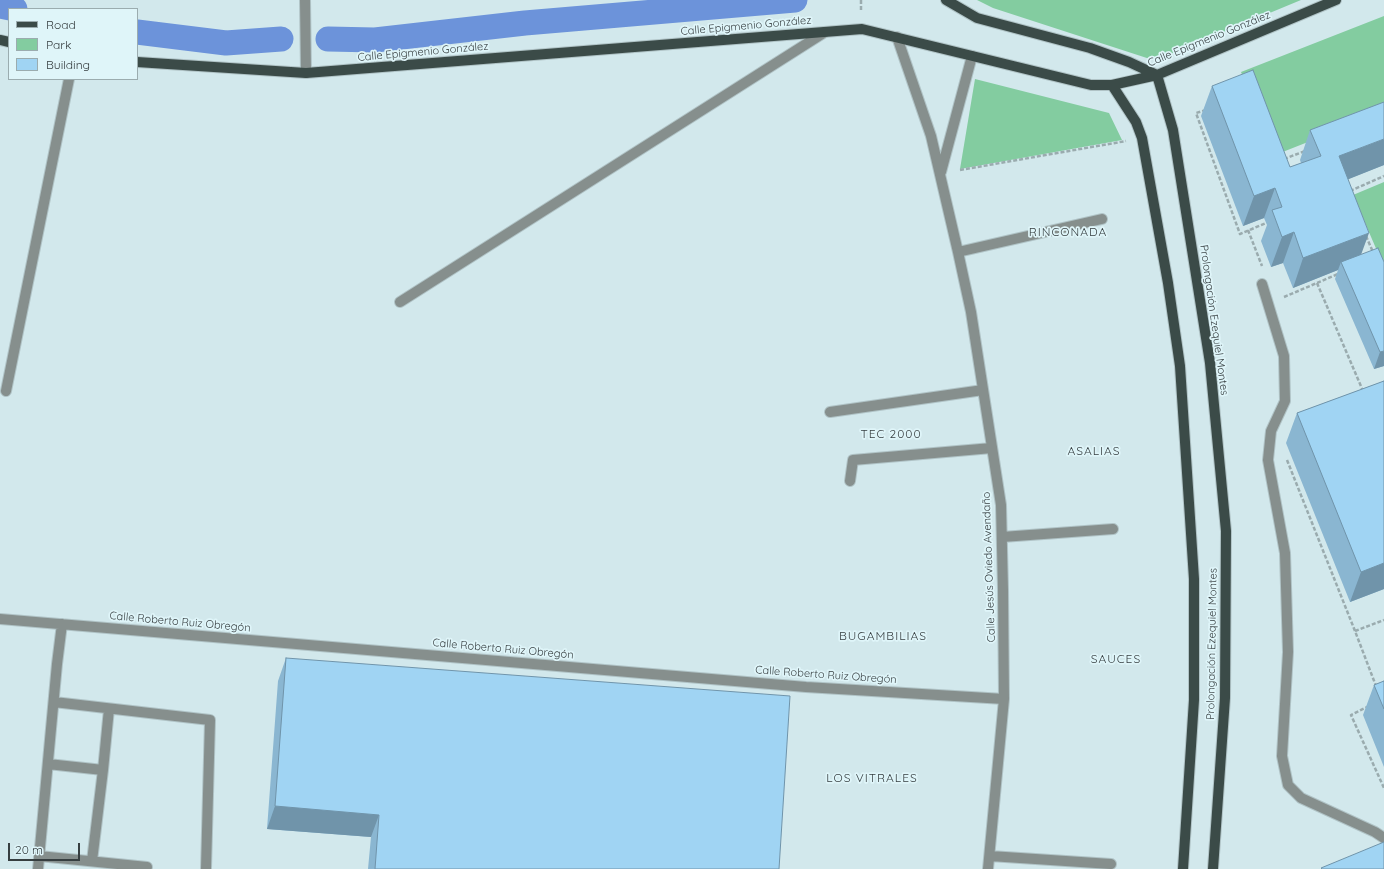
<!DOCTYPE html>
<html>
<head>
<meta charset="utf-8">
<style>
	body { margin:0 }
	#map { position:relative; width:1384px; height:869px; overflow:hidden; background:#d2e8ec; font-family:Quicksand,sans-serif }
	canvas { display:block }
	.legend { position:absolute; left:8px; top:8px; width:130px; height:72px; box-sizing:border-box; background:#dff5f9; border:1px solid #9bacaf; margin:0; padding:5px 7px; list-style:none; font-size:12px; color:#363e40 }
	.legend li { display:flex; align-items:center; gap:8px; height:20px }
	.legend b { width:20px; border:1px solid #9bacaf }
	.scale { position:absolute; left:8px; top:843px; width:72px; height:18px; box-sizing:border-box; border:2px solid #363e40; border-top:0; padding-left:5px; font-size:12px; line-height:14px; white-space:nowrap; color:#363e40; -webkit-text-stroke:3px #dff5f9; paint-order:stroke }
</style>
</head>
<body>
<div id="map">
<canvas width="1384" height="869"></canvas>
<ul class="legend">
<li><b style="height:5px;background:#3b4b48"></b>Road</li>
<li><b style="height:11px;background:#83cca0"></b>Park</li>
<li><b style="height:11px;background:#a0d4f3"></b>Building</li>
</ul>
<div class="scale">20 m</div>
</div>
<script>
const ctx = document.querySelector('canvas').getContext('2d');
ctx.lineJoin = 'round';
function fill(path, color) {
  ctx.fillStyle = color;
  ctx.fill(path, 'evenodd');
}
function poly(rows) {
  const path = new Path2D();
  for (const r of rows) {
    path.moveTo(r[0], r[1]);
    for (let i = 2; i < r.length; i += 2) path.lineTo(r[i], r[i + 1]);
  }
  return path;
}
function stroke(path, color, width, dash) {
  ctx.strokeStyle = color;
  ctx.lineWidth = width;
  ctx.lineCap = dash ? 'butt' : 'round';
  ctx.setLineDash(dash || []);
  ctx.stroke(path);
}
function write(font, color, halo, rows, align = 'center') {
  ctx.font = font + ' Quicksand,sans-serif';
  ctx.lineWidth = 3.5;
  ctx.setLineDash([]);
  ctx.textBaseline = 'middle';
  ctx.strokeStyle = halo;
  ctx.fillStyle = color;
  for (const [text, x, y, turn = 0] of rows) {
    ctx.save();
    ctx.translate(x, y);
    ctx.rotate((+turn || 0) * Math.PI / 180);
    ctx.textAlign = isNaN(turn) ? turn : align;
    if (halo) ctx.strokeText(text, 0, 0);
    ctx.fillText(text, 0, 0);
    ctx.restore();
  }
}
const green = poly([
	[977,0,1301,0,1173,53,1153,60,993,8],
	[1384,16,1384,112,1275,155,1241,72],
	[975,79,1109,113,1122,140,960,169],
	[1384,182,1384,267,1353,195]
]);
const canal = poly([
	[0,6,15,9],
	[137,32,226,43,281,39],
	[328,39,375,40,525,23,795,0]
]);
const path = poly([
	[861,0,861,11],
	[1206,110,1196,113,1240,234,1266,223],
	[1284,159,1305,151],
	[960,170,1126,141],
	[1350,191,1384,176],
	[1248,230,1262,266],
	[1366,236,1373,252],
	[1317,283,1363,391],
	[1284,297,1338,274],
	[1287,460,1355,631,1376,686],
	[1355,631,1384,620],
	[1369,706,1351,715,1384,788]
]);
const minor = poly([
	[305,0,306,73],
	[897,37,931,136,958,252,971,312,1001,505,1003,590,1004,699,988,869],
	[941,172,972,56],
	[958,252,1102,219],
	[1262,284,1284,356,1285,401,1271,431,1268,460,1285,553,1288,652,1282,756,1288,785,1301,798,1375,832,1384,838],
	[400,302,825,32],
	[6,391,69,79],
	[830,412,983,390],
	[850,481,853,460,992,448],
	[1002,537,1113,529],
	[0,619,806,687,1004,699],
	[54,702,210,720,206,869],
	[48,764,103,770,92,861],
	[103,770,109,709],
	[39,856,147,867],
	[990,856,1111,864],
	[38,869,57,664,62,624]
]);
const major = poly([
	[946,0,977,18,1090,48,1129,62,1157,75,1173,130,1210,363,1226,531,1225,698,1213,869],
	[0,40,9,42],
	[137,62,306,73,862,29,1091,85,1112,85,1157,75,1336,0],
	[1112,85,1136,122,1142,138,1168,283,1180,366,1194,579,1194,700,1183,869]
]);
const wall = poly([
	[1212,86,1290,167,1301,163,1300,160,1310,130,1384,165,1348,179,1361,255,1384,366,1374,369,1335,279,1338,270,1293,288,1283,263,1271,267,1261,241,1267,225,1264,218,1243,226,1201,116],
	[1384,381,1384,589,1350,602,1286,443,1297,413],
	[286,658,779,869,368,869,371,837,267,829,278,681],
	[1384,681,1384,767,1363,715,1374,685]
]);
const shadedWall = poly([
	[1384,139,1384,165,1329,187,1339,156],
	[1275,188,1264,218,1243,226,1254,196],
	[1294,232,1283,263,1271,267,1282,237],
	[1369,233,1358,263,1341,262,1338,270,1293,288,1303,258],
	[1384,351,1384,366,1374,369,1380,352],
	[1384,563,1384,589,1350,602,1361,572],
	[275,806,379,815,371,837,267,829]
]);
const building = poly([
	[1253,70,1290,167,1321,156,1310,130,1384,102,1384,139,1339,156,1369,233,1303,258,1294,232,1282,237,1272,210,1282,207,1275,188,1254,196,1212,86,1253,70],
	[1378,248,1384,262,1384,351,1380,352,1341,262,1378,248],
	[1384,381,1384,563,1361,572,1297,413,1384,381],
	[286,658,790,696,779,869,375,869,379,815,275,806,286,658],
	[1384,681,1384,709,1374,685,1384,681],
	[1384,842,1384,869,1322,869,1321,868,1384,842]
]);
const streetNames = [
	["Calle Epigmenio González",746,26,-5],
	["Calle Epigmenio González",1209,39,-22],
	["Calle Epigmenio González",423,52,-5],
	["Prolongación Ezequiel Montes",1214,320,82],
	["Calle Jesús Oviedo Avendaño",989,567,-92],
	["Calle Roberto Ruiz Obregón",180,622,5],
	["Prolongación Ezequiel Montes",1212,644,-89],
	["Calle Roberto Ruiz Obregón",503,649,5],
	["Calle Roberto Ruiz Obregón",826,675,4]
];
const neighbourhoodNames = [
	["RINCONADA",1068,232],
	["TEC 2000",891,434],
	["ASALIAS",1094,451],
	["BUGAMBILIAS",883,636],
	["SAUCES",1116,659],
	["LOS VITRALES",872,778]
];
fill(green, '#83cca0');
stroke(canal, '#6c93da', 25);
stroke(minor, '#b0c3c6', 12);
stroke(major, '#b0c3c6', 12);
stroke(path, '#9aabae', 2.5, [4, 2]);
stroke(minor, '#868f8d', 10);
stroke(major, '#3b4b48', 10);
fill(wall, '#8ab6d1');
fill(shadedWall, '#7094aa');
fill(building, '#a0d4f3');
stroke(building, '#7094aa', 1);
write('11px', '#363e40', '#dff5f9', streetNames);
ctx.letterSpacing = '1px';
write('12px', '#363e40', '#dff5f9', neighbourhoodNames);
ctx.letterSpacing = '0px';
</script>
</body>
</html>
